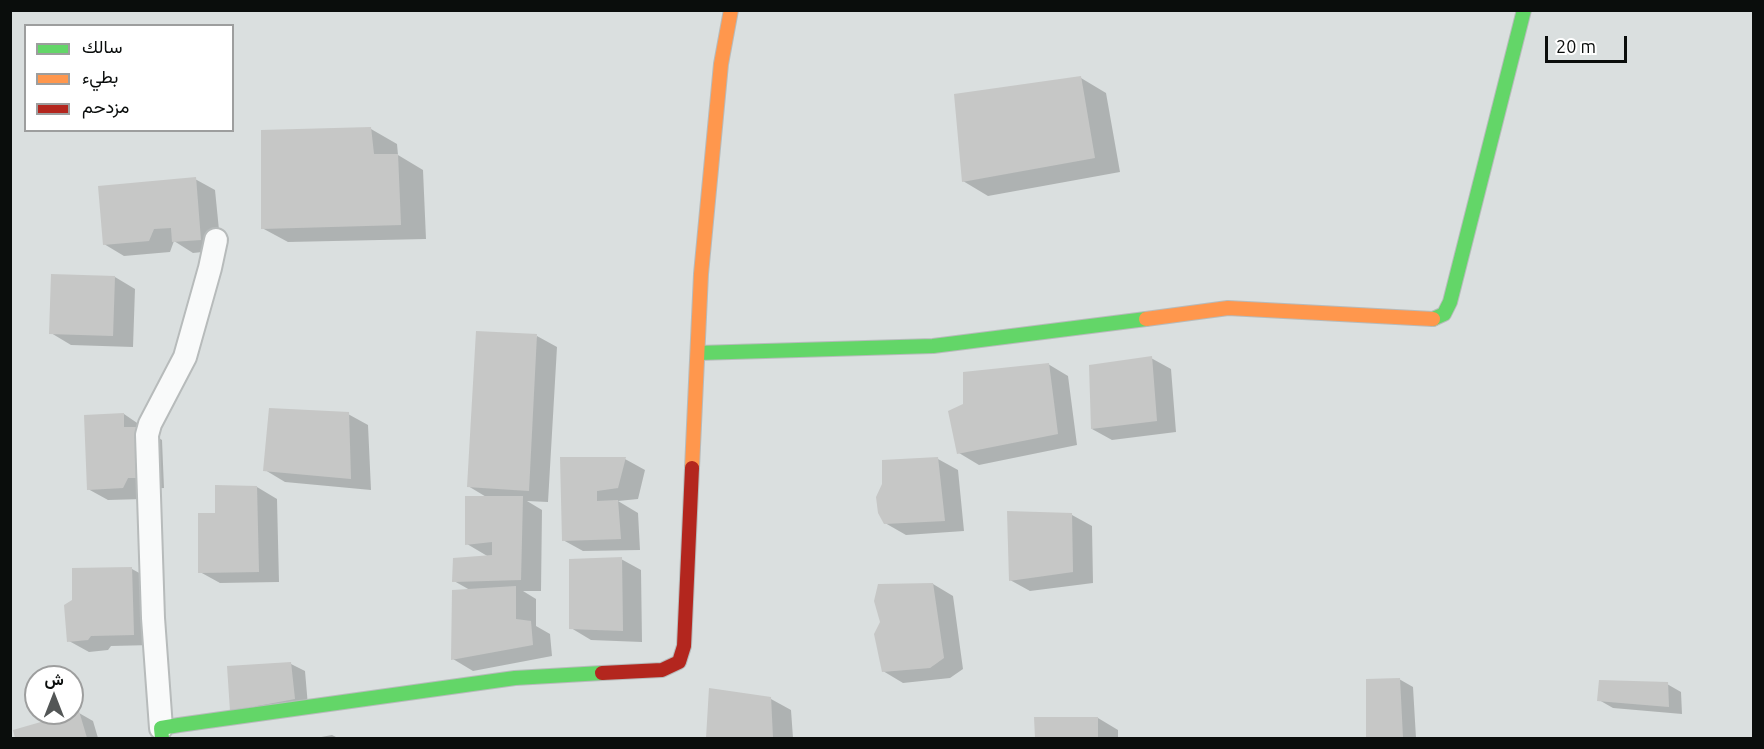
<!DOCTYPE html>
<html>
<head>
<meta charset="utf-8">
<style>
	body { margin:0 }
	#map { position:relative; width:1764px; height:749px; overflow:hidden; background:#dadfdf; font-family:Ubuntu,Vazirmatn,sans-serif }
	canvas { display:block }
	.frame { position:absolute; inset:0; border:12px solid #0a0d0c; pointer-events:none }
	.legend { position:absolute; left:24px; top:24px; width:210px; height:108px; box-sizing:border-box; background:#fff; border:2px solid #9d9e9e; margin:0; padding:8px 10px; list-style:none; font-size:18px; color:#0a0d0c }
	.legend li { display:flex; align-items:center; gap:12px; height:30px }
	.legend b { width:30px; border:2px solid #9d9e9e }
	.north { position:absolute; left:24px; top:665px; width:60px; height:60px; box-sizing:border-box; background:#fff; border:2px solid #9d9e9e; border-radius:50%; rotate:0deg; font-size:16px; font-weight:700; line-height:24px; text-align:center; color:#0a0d0c }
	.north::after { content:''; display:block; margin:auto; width:21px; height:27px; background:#535656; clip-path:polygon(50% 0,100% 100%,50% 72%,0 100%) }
	.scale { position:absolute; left:1545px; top:36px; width:82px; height:27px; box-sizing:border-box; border:3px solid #0a0d0c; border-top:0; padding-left:8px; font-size:18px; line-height:21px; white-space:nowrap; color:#0a0d0c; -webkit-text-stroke:4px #fff; paint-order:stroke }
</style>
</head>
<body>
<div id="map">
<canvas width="1764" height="749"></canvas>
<div class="frame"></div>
<ul class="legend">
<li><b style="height:8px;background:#63d668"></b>سالك</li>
<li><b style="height:8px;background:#ff974d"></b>بطيء</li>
<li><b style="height:8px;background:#b3261e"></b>مزدحم</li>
</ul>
<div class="north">ش</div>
<div class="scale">20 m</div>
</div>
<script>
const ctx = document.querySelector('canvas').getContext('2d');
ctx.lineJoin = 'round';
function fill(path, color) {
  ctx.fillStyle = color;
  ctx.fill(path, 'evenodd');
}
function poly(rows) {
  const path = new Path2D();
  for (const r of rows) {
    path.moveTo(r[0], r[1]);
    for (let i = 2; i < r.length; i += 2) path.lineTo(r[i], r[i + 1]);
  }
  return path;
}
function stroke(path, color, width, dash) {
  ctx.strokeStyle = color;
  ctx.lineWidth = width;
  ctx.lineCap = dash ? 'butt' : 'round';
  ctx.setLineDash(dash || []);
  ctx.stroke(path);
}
const shadow = poly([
	[1081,78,1106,93,1120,172,988,196,963,181],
	[371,129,397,144,398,155,423,170,426,239,288,242,262,228],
	[195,179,215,190,221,250,193,253,174,241,170,252,124,256,104,244],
	[115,277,135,289,133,347,71,345,51,333],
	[537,336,557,347,548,502,527,501,542,510,541,591,523,591,536,599,536,626,550,634,552,656,473,671,453,659,470,590,454,581,489,557,467,544,488,498,468,486],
	[1151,358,1171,369,1176,432,1112,440,1092,429],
	[1048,364,1068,376,1077,445,979,465,959,453],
	[124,414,162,440,164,488,148,489,143,499,108,500,88,489],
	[348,414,368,425,371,490,285,482,265,470],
	[561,459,625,459,645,470,638,499,618,501,638,513,640,550,583,551,563,540],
	[938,459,958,470,964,531,906,535,885,523],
	[257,487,277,499,279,582,220,583,200,572,217,514],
	[1072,515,1092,526,1093,583,1030,591,1010,580],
	[621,559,641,570,642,642,591,640,571,628],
	[132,569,152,580,153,645,111,646,108,650,89,652,69,641],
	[933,584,953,596,963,669,950,678,903,683,883,671],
	[291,664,305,671,308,706,245,718],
	[1399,679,1413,687,1416,738,1367,738,1367,680],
	[1667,684,1681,692,1682,714,1613,708,1599,700],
	[710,690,771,699,791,710,793,738,708,738],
	[79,713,93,721,98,738,17,738,15,731],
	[1098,718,1118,730,1118,738,1036,738,1035,719],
	[332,735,338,738,316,738]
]);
const building = poly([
	[1081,76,1095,158,962,182,954,94],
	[371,127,374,154,398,154,401,225,261,229,261,130],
	[196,177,201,240,172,242,171,228,154,229,149,241,103,245,98,186],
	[51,274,115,276,113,336,49,334],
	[476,331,537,334,529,491,467,487],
	[1152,356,1157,421,1091,429,1089,365],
	[1049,363,1058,434,957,454,948,411,963,404,963,372],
	[269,408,349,412,351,479,263,471],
	[124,413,124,427,142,427,145,478,128,478,123,488,87,490,84,415],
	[560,457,626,457,618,488,597,491,597,501,618,500,621,539,562,541],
	[938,457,945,521,884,524,878,513,876,497,882,484,882,460],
	[215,485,257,486,259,572,198,573,198,513,215,513],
	[465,496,523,496,521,580,452,582,453,558,492,555,492,542,465,545],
	[1007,511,1072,513,1073,572,1009,581],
	[622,557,623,631,569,629,569,559],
	[132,567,134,635,91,636,88,640,67,642,64,605,72,600,72,568],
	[933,583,944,658,930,668,882,672,874,634,880,622,874,601,878,584],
	[516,586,516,619,531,621,533,645,451,660,452,590],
	[291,662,295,699,230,711,227,666],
	[1400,678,1403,738,1366,738,1366,679],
	[1599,680,1668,682,1669,707,1597,701],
	[709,688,771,697,773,738,706,738],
	[79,711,87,738,15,738,13,730],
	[1034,717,1098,717,1098,738,1035,738]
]);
const street = poly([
	[161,728,153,618,147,435,150,424,185,357,210,268,216,240]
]);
const fast = poly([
	[1433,319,1444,314,1450,302,1524,10],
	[698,353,933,346,1146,319],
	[162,738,161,728,179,725,515,678,602,673]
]);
const slow = poly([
	[1146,319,1228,308,1433,319],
	[692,468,701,274,721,64,731,10]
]);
const jam = poly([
	[602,673,662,670,679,662,684,646,692,468]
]);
fill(shadow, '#0003');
fill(building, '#c6c7c6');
stroke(street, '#b7bbbb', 26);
stroke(fast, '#b7bbbb', 16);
stroke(slow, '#b7bbbb', 16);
stroke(jam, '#b7bbbb', 16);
stroke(street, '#f9fafa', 22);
stroke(fast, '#63d668', 14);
stroke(slow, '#ff974d', 14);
stroke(jam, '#b3261e', 14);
</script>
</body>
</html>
